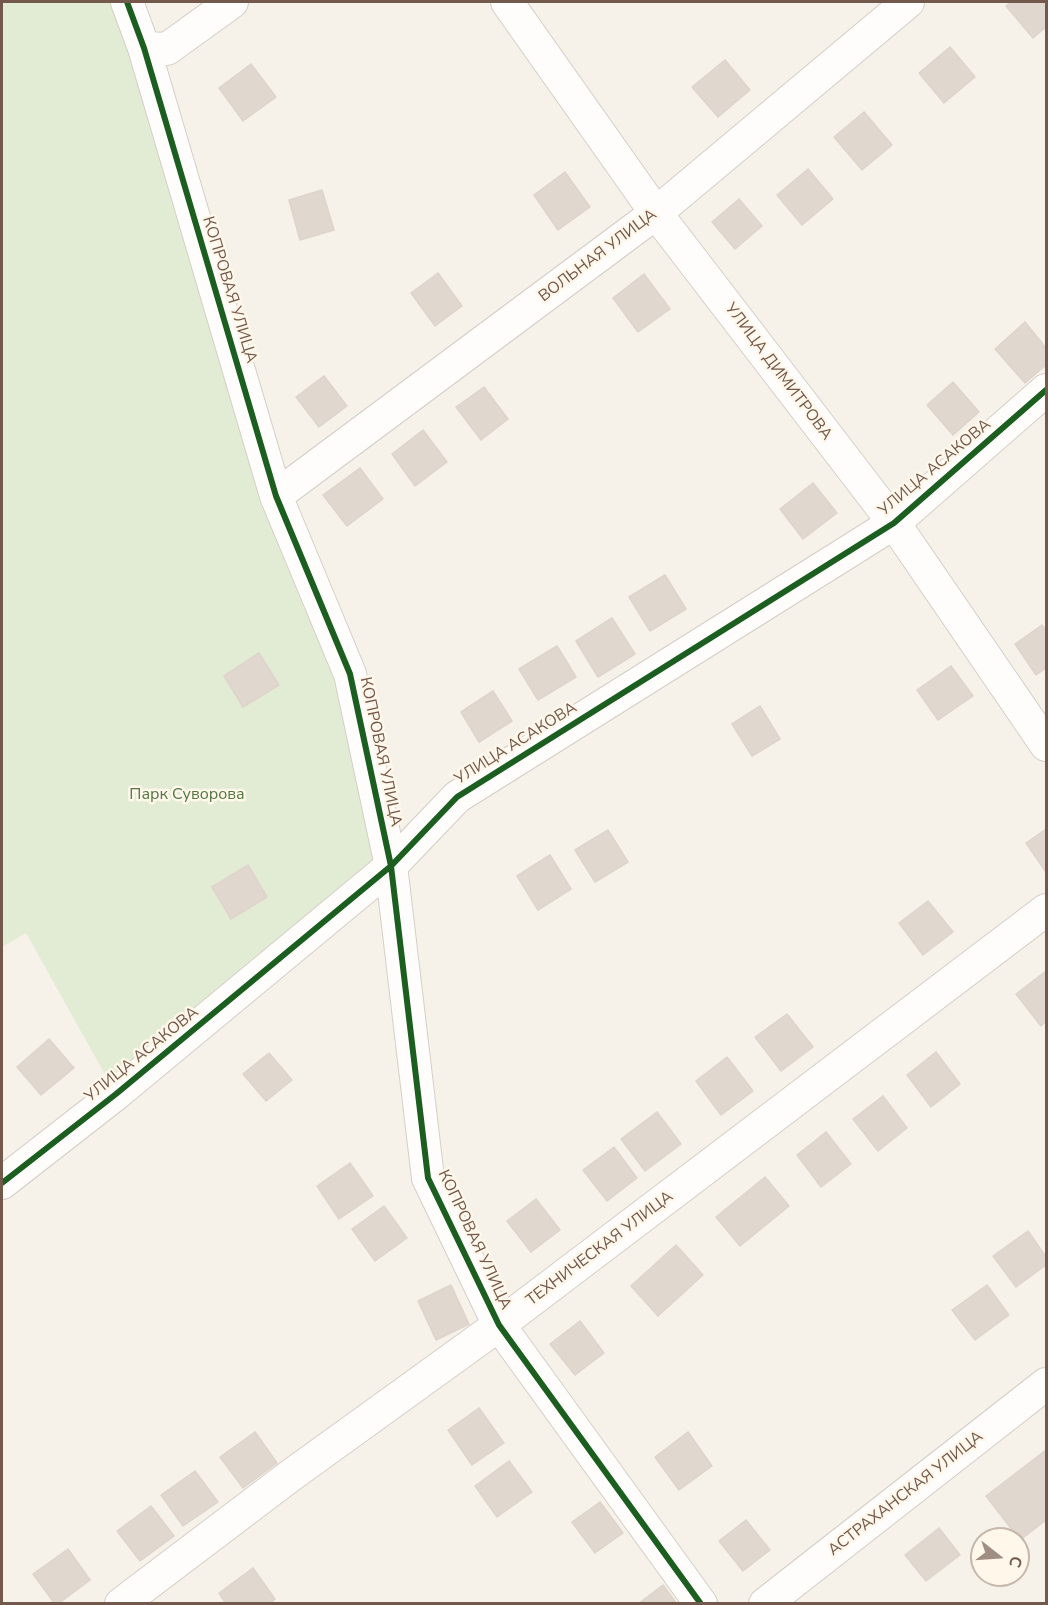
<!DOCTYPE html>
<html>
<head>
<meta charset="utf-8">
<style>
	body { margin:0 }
	#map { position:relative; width:1048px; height:1605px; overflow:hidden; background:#f6f1e9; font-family:"Nunito Sans",sans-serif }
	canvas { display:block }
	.frame { position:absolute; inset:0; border:3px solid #73594b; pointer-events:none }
	.north { position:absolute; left:970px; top:1527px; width:60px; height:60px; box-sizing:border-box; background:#fef7ea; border:2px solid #c6b8aa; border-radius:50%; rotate:107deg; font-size:16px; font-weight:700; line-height:24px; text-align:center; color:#73594b }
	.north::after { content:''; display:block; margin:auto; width:21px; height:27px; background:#a18e82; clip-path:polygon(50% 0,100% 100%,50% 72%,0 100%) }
</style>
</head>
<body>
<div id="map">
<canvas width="1048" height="1605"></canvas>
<div class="frame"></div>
<div class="north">С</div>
</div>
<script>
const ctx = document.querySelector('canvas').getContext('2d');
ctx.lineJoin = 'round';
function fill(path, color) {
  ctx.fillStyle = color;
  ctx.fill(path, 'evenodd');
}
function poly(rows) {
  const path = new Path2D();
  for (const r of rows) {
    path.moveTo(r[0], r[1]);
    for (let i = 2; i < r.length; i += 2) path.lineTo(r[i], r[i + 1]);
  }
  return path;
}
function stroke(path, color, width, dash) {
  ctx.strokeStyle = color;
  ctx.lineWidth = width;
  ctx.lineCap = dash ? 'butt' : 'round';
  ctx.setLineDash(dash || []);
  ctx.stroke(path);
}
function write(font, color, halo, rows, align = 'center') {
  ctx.font = font + ' "Nunito Sans",sans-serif';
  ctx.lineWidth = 5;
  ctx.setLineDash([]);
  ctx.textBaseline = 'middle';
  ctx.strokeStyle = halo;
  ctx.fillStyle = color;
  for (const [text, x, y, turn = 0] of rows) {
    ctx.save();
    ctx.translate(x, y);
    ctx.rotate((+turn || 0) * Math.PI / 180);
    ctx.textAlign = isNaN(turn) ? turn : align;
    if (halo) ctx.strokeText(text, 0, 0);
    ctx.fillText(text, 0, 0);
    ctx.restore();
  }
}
const green = poly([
	[2,2,127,2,350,674,391,866,116,1094,26,933,2,947]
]);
const building = poly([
	[1011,2,1046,2,1046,27,1033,38,1006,6,1011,2],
	[950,47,975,77,944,103,919,73,950,47],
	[725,60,750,90,718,117,692,87,725,60],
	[251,64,276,97,243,121,219,88,251,64],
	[864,112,892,145,862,170,834,137,864,112],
	[808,169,833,199,802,225,777,195,808,169],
	[565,172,590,207,558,230,534,195,565,172],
	[322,190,334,230,300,240,289,200,322,190],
	[739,199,762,226,735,249,712,222,739,199],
	[438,273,462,306,435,326,411,293,438,273],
	[644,274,670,309,638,332,613,298,644,274],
	[1025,322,1046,348,1046,365,1025,383,995,349,1025,322],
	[324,376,347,406,319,427,296,397,324,376],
	[953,382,979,412,953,435,927,405,953,382],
	[484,387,508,419,481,440,456,407,484,387],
	[423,430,447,462,415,486,392,454,423,430],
	[360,468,383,499,347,526,323,495,360,468],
	[813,483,837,513,803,539,780,509,813,483],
	[665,575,686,609,650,631,629,597,665,575],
	[612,618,635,654,598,677,576,641,612,618],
	[1042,625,1046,630,1046,668,1036,675,1015,644,1042,625],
	[557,646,576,677,538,700,519,669,557,646],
	[259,653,279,685,243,707,224,676,259,653],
	[951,666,973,696,938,720,917,690,951,666],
	[493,691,512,721,479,742,461,712,493,691],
	[760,706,780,739,752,756,732,724,760,706],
	[1046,829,1046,872,1026,843,1046,829],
	[608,830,628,862,595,882,575,850,608,830],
	[550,855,571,889,538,910,517,876,550,855],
	[248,865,267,897,231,919,212,887,248,865],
	[928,901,953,932,923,955,899,923,928,901],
	[1046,971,1046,1021,1041,1026,1016,994,1046,971],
	[787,1014,813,1047,781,1071,755,1037,787,1014],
	[49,1039,74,1068,41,1095,17,1067,49,1039],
	[936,1052,960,1084,931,1107,907,1075,936,1052],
	[269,1053,292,1080,266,1101,243,1074,269,1053],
	[727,1057,753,1091,721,1115,696,1081,727,1057],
	[883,1096,907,1128,878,1151,853,1119,883,1096],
	[657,1112,681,1144,645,1171,621,1139,657,1112],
	[826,1132,851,1164,821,1187,797,1155,826,1132],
	[614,1147,637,1178,607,1201,583,1170,614,1147],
	[350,1163,373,1196,339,1219,317,1186,350,1163],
	[765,1177,789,1206,740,1246,716,1217,765,1177],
	[536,1199,560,1230,531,1252,507,1221,536,1199],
	[384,1206,407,1238,375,1261,352,1229,384,1206],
	[1028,1231,1046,1257,1046,1265,1016,1287,993,1256,1028,1231],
	[676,1245,703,1275,658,1316,631,1286,676,1245],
	[451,1285,469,1324,436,1340,418,1301,451,1285],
	[987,1285,1009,1315,975,1340,952,1310,987,1285],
	[580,1321,604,1353,575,1375,550,1344,580,1321],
	[479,1408,504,1443,472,1465,448,1430,479,1408],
	[255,1432,277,1463,243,1488,220,1457,255,1432],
	[688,1432,712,1466,679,1490,655,1457,688,1432],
	[1046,1450,1046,1520,1020,1540,986,1496,1046,1450],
	[509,1461,532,1492,497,1517,475,1486,509,1461],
	[195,1471,218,1502,183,1526,161,1495,195,1471],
	[600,1502,623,1533,595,1553,572,1522,600,1502],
	[151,1506,174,1536,140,1561,117,1531,151,1506],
	[746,1520,770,1550,743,1571,719,1541,746,1520],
	[939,1528,960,1555,926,1581,905,1555,939,1528],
	[68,1549,90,1580,58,1604,55,1604,33,1574,68,1549],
	[253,1568,275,1599,269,1604,226,1604,219,1593,253,1568],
	[663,1585,677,1604,638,1604,663,1585]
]);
const minor = poly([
	[127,2,144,48,276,496,350,674,391,866,428,1178,499,1325,701,1604],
	[507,2,656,213,894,523,1046,745],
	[144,48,167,49,232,2],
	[276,496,656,213,908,2],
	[2,1183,116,1094,391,866,457,797,894,523,1046,390],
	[121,1604,290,1476,499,1325,1046,910],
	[765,1604,1046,1384]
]);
const cycleway = poly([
	[127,2,144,48,276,496,350,674,391,866,428,1178,499,1325,701,1604],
	[2,1183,116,1094,391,866,457,797,894,523,1046,390]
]);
const streetNames = [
	["ВОЛЬНАЯ УЛИЦА",598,256,-37],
	["КОПРОВАЯ УЛИЦА",229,290,73],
	["УЛИЦА ДИМИТРОВА",778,372,53],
	["УЛИЦА АСАКОВА",935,468,-40],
	["УЛИЦА АСАКОВА",516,744,-32],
	["КОПРОВАЯ УЛИЦА",380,752,78],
	["УЛИЦА АСАКОВА",142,1055,-39],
	["КОПРОВАЯ УЛИЦА",474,1240,65],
	["ТЕХНИЧЕСКАЯ УЛИЦА",600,1249,-37],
	["АСТРАХАНСКАЯ УЛИЦА",906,1494,-38]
];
const parkNames = [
	["Парк Суворова",187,795]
];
fill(green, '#e2ecd5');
fill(building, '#e0d7cf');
stroke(building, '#ded4cc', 1.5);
stroke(minor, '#d5cec8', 34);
stroke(minor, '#fefdfc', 32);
stroke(cycleway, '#1b5e20', 6);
write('16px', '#73594b', '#fef7ea', streetNames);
write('16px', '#537843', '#fef7ea', parkNames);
</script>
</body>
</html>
